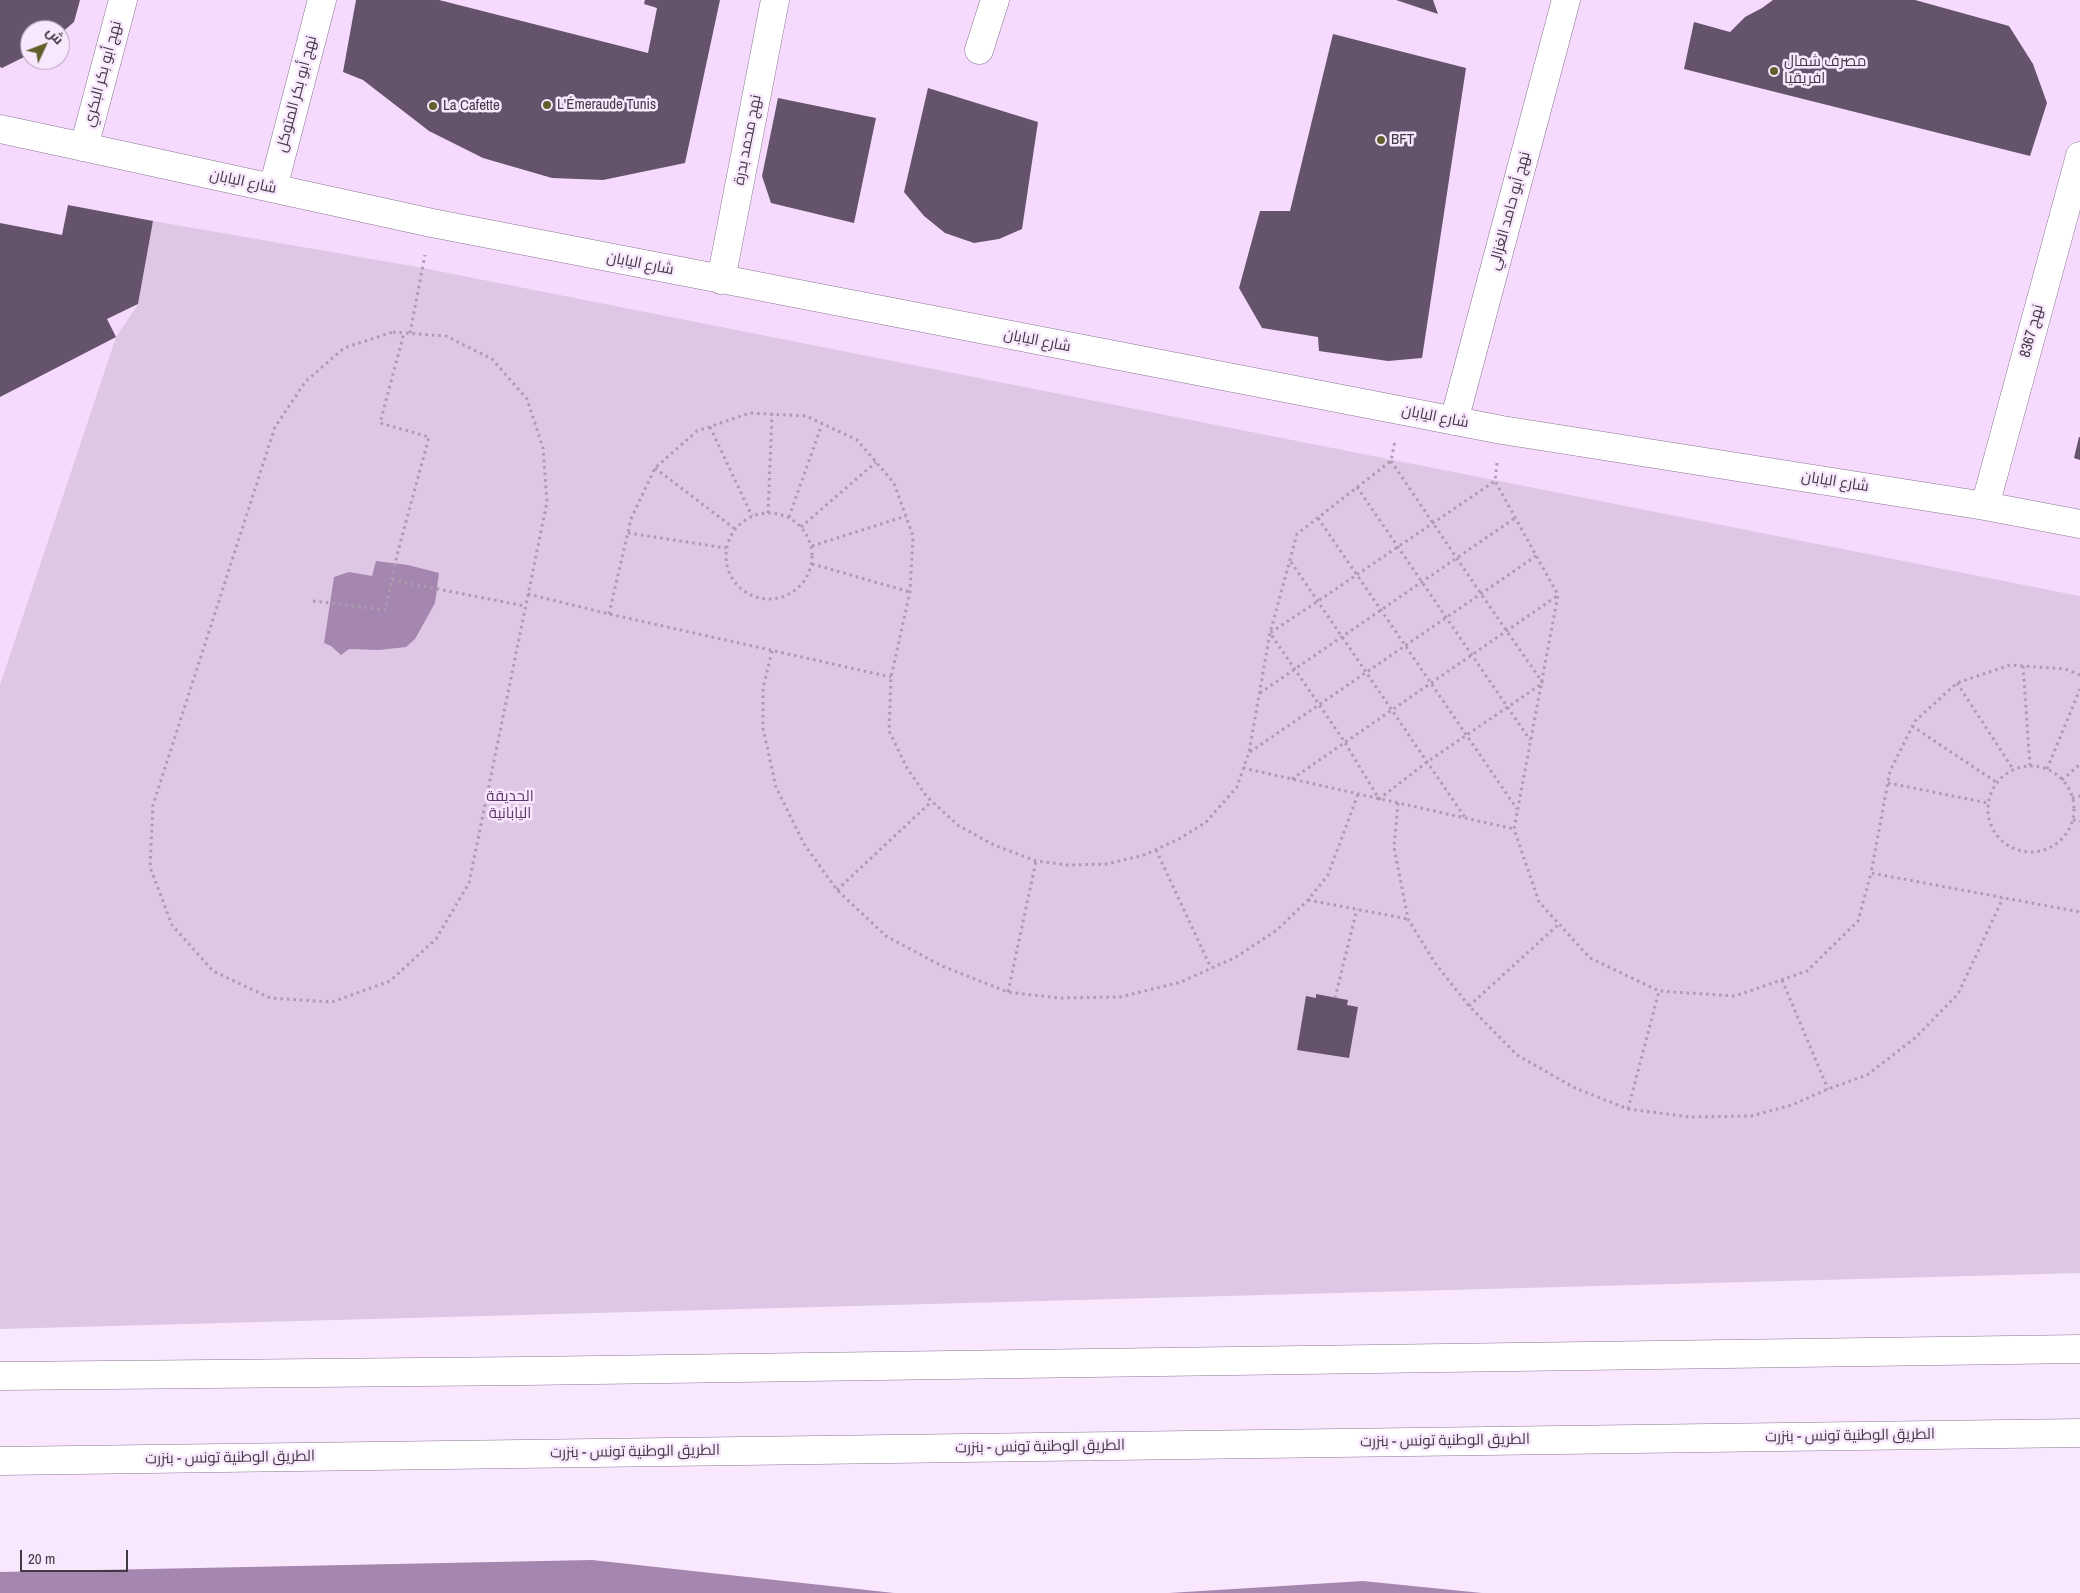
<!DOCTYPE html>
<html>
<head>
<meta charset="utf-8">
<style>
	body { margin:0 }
	#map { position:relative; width:2080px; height:1593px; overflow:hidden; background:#f9e7fe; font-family:"Archivo Narrow",Cairo,sans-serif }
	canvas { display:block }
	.north { position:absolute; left:20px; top:20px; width:50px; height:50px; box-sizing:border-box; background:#f9e7fe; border:1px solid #afa1b4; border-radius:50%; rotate:47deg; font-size:14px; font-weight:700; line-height:20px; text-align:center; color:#413944 }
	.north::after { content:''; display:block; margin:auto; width:18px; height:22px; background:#61602d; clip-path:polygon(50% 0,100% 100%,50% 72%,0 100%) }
	.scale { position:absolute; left:20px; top:1550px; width:108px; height:22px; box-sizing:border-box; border:2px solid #413944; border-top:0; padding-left:6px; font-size:15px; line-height:18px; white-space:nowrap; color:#413944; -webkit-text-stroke:4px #f9e7fe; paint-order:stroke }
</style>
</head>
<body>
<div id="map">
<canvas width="2080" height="1593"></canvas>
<div class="north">ش</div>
<div class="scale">20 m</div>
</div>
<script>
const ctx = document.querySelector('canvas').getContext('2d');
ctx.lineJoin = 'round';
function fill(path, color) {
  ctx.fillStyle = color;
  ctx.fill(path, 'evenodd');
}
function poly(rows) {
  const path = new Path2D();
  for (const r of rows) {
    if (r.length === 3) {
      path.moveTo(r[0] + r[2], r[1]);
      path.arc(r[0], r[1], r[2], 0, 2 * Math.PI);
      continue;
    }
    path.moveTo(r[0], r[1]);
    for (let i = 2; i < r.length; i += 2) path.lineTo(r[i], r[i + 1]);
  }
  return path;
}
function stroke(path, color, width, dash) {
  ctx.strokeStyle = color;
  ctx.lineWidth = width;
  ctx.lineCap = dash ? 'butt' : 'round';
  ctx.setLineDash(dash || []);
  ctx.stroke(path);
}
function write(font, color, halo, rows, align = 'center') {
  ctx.font = font + ' "Archivo Narrow",Cairo,sans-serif';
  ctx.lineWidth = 5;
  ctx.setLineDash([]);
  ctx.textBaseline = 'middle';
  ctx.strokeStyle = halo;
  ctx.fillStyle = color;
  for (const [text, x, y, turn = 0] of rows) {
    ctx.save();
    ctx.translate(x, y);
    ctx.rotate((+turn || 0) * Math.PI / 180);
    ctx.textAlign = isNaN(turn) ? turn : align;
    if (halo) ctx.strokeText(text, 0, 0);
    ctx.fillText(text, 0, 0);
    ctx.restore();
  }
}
const built = poly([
	[0,0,2080,0,2080,596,1391,461,138,304,116,337,0,685],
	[30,30,60,30,60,60,30,60]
]);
const green = poly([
	[153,221,423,268,2080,596,2080,1273,0,1329,0,685,116,337,138,304]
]);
const water = poly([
	[376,561,408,565,439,573,435,603,415,639,406,647,379,650,349,649,341,655,331,646,324,643,334,577,349,572,372,576],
	[592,1560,894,1593,0,1593,0,1572],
	[1363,1581,1482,1593,1169,1593]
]);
const building = poly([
	[0,0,80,0,74,22,60,34,60,30,30,30,30,54,2,68,0,67],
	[356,0,439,0,648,53,657,8,644,4,645,0,720,0,685,163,603,180,552,178,483,158,429,131,363,80,343,72],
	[1396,0,1433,0,1438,14],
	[1773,0,1915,0,2009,26,2033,64,2047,103,2030,156,1684,69,1694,22,1730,32,1745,17,1762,8],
	[1333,34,1466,68,1422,358,1388,361,1319,351,1318,337,1262,328,1239,288,1260,211,1290,211],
	[928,88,1038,122,1022,229,999,239,974,243,945,233,924,216,904,192],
	[778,98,876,118,854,223,771,203,762,176],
	[68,205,153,221,138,304,107,319,116,337,0,397,0,223,62,235],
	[2079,437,2080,437,2080,460,2074,458],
	[1316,994,1348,1000,1347,1005,1358,1007,1349,1058,1297,1050,1306,996,1316,998]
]);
const path = poly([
	[393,332,446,336,492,359,527,399,543,448,547,502,469,883,436,939,390,981,332,1002,270,998,213,971,172,925,150,867,153,805,275,427,305,382,344,348,393,332],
	[410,333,425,255],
	[710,427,752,516],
	[1391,461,1433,523,1481,594,1543,683,1427,762,1379,799,1344,741,1270,633,1318,601,1433,523,1495,481],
	[1497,463,1495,481,1558,595,1514,829,1539,902,1590,958,1659,991,1735,996,1807,971,1858,921,1871,873],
	[655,468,735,529],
	[1357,487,1530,740],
	[769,556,43],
	[768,513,772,414],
	[789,517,822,424],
	[1318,518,1517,809],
	[801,527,876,462],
	[628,533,726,548],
	[812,546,906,516],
	[1291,562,1466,819],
	[812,564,910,592],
	[392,580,525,606],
	[528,594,609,614,891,677],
	[313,601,385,610,397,555,429,437,380,423,404,333],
	[609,614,631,519,655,468,697,431,750,413,806,416,857,440,894,483,913,536,910,592,891,677,889,731,907,768,927,797,959,826,994,845,1036,861,1068,865,1106,864,1144,855,1179,839,1206,822,1237,787,1249,752,1270,633,1297,534,1391,461,1395,441],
	[772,651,763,688,763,728,776,787,804,844,837,890,886,936,942,966,1008,992,1059,998,1120,997,1181,982,1236,957,1277,930,1308,900,1328,875,1358,794],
	[2023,666,2030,766],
	[2080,675,2065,669,2010,665,1957,683,1915,721,1890,771,1871,873,2080,912],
	[1957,683,2013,769],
	[1260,693,1515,518],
	[1912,726,1996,782],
	[1250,752,1536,556],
	[2031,809,43],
	[1243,768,1514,829],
	[2047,769,2080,689],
	[1292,779,1557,596],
	[2062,780,2080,764],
	[1888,783,1988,803],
	[2072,798,2080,796],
	[1398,803,1394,847,1408,919,1435,963,1469,1006,1517,1055,1575,1088,1628,1109,1690,1117,1751,1116,1792,1105,1828,1089,1867,1075,1915,1038,1958,994,2003,898],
	[2073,820,2080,821],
	[1156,850,1211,968],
	[837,890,932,801],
	[1308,900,1408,919],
	[1782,980,1828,1089],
	[1008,992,1036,861],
	[1335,998,1357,909],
	[1469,1006,1559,924],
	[1628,1109,1659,991]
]);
const minor = poly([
	[979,50,995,0],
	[84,147,432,223,1502,430,1985,506,2080,524],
	[273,188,322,0],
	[721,280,775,0],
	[1454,421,1566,0],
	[1985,506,2080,156]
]);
const tertiary = poly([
	[0,129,84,147,123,0]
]);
const motorway = poly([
	[0,1376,526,1371,2080,1349],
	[0,1461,2080,1433]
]);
const markers = [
	[1774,71,5,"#61602d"],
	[547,105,5,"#61602d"],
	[433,106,5,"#61602d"],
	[1381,140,5,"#61602d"]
];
const poiNames = [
	["مصرف شمال",1784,62],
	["افريقيا",1784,79],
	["L'Émeraude Tunis",557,105],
	["La Cafette",443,106],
	["BFT",1391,140]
];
const streetNames = [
	["نهج أبو بكر البكري",103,74,-75],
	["نهج أبو بكر المتوكل",297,94,-75],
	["نهج محمد بدرة",748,140,-79],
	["شارع اليابان",243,182,12],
	["نهج أبو حامد الغزالي",1510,211,-75],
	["شارع اليابان",640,264,11],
	["نهج 8367",2032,331,-75],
	["شارع اليابان",1037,341,11],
	["شارع اليابان",1435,417,11],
	["شارع اليابان",1835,482,9],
	["الطريق الوطنية تونس - بنزرت",1850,1436,-1],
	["الطريق الوطنية تونس - بنزرت",1445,1441,-1],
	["الطريق الوطنية تونس - بنزرت",1040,1447,-1],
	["الطريق الوطنية تونس - بنزرت",635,1452,-1],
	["الطريق الوطنية تونس - بنزرت",230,1458,-1]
];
const parkNames = [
	["الحديقة",510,797],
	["اليابانية",510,814]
];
fill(built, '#f5dafd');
fill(green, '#ddc7e4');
fill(water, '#a586ae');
fill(building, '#65536b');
stroke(minor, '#8a7690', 29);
stroke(tertiary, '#8a7690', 29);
stroke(motorway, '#8a7690', 29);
stroke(path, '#aa9cae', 3, [2.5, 4]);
stroke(minor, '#fff', 28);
stroke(tertiary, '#fff', 28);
stroke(motorway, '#fff', 28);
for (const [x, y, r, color] of markers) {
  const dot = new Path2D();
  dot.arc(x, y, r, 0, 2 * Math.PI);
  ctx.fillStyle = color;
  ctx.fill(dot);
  stroke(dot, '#f9e7fe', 2);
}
write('15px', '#413944', '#f9e7fe', poiNames, 'left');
write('15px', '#413944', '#f9e7fe', streetNames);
write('15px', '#5e356a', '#f9e7fe', parkNames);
</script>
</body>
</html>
